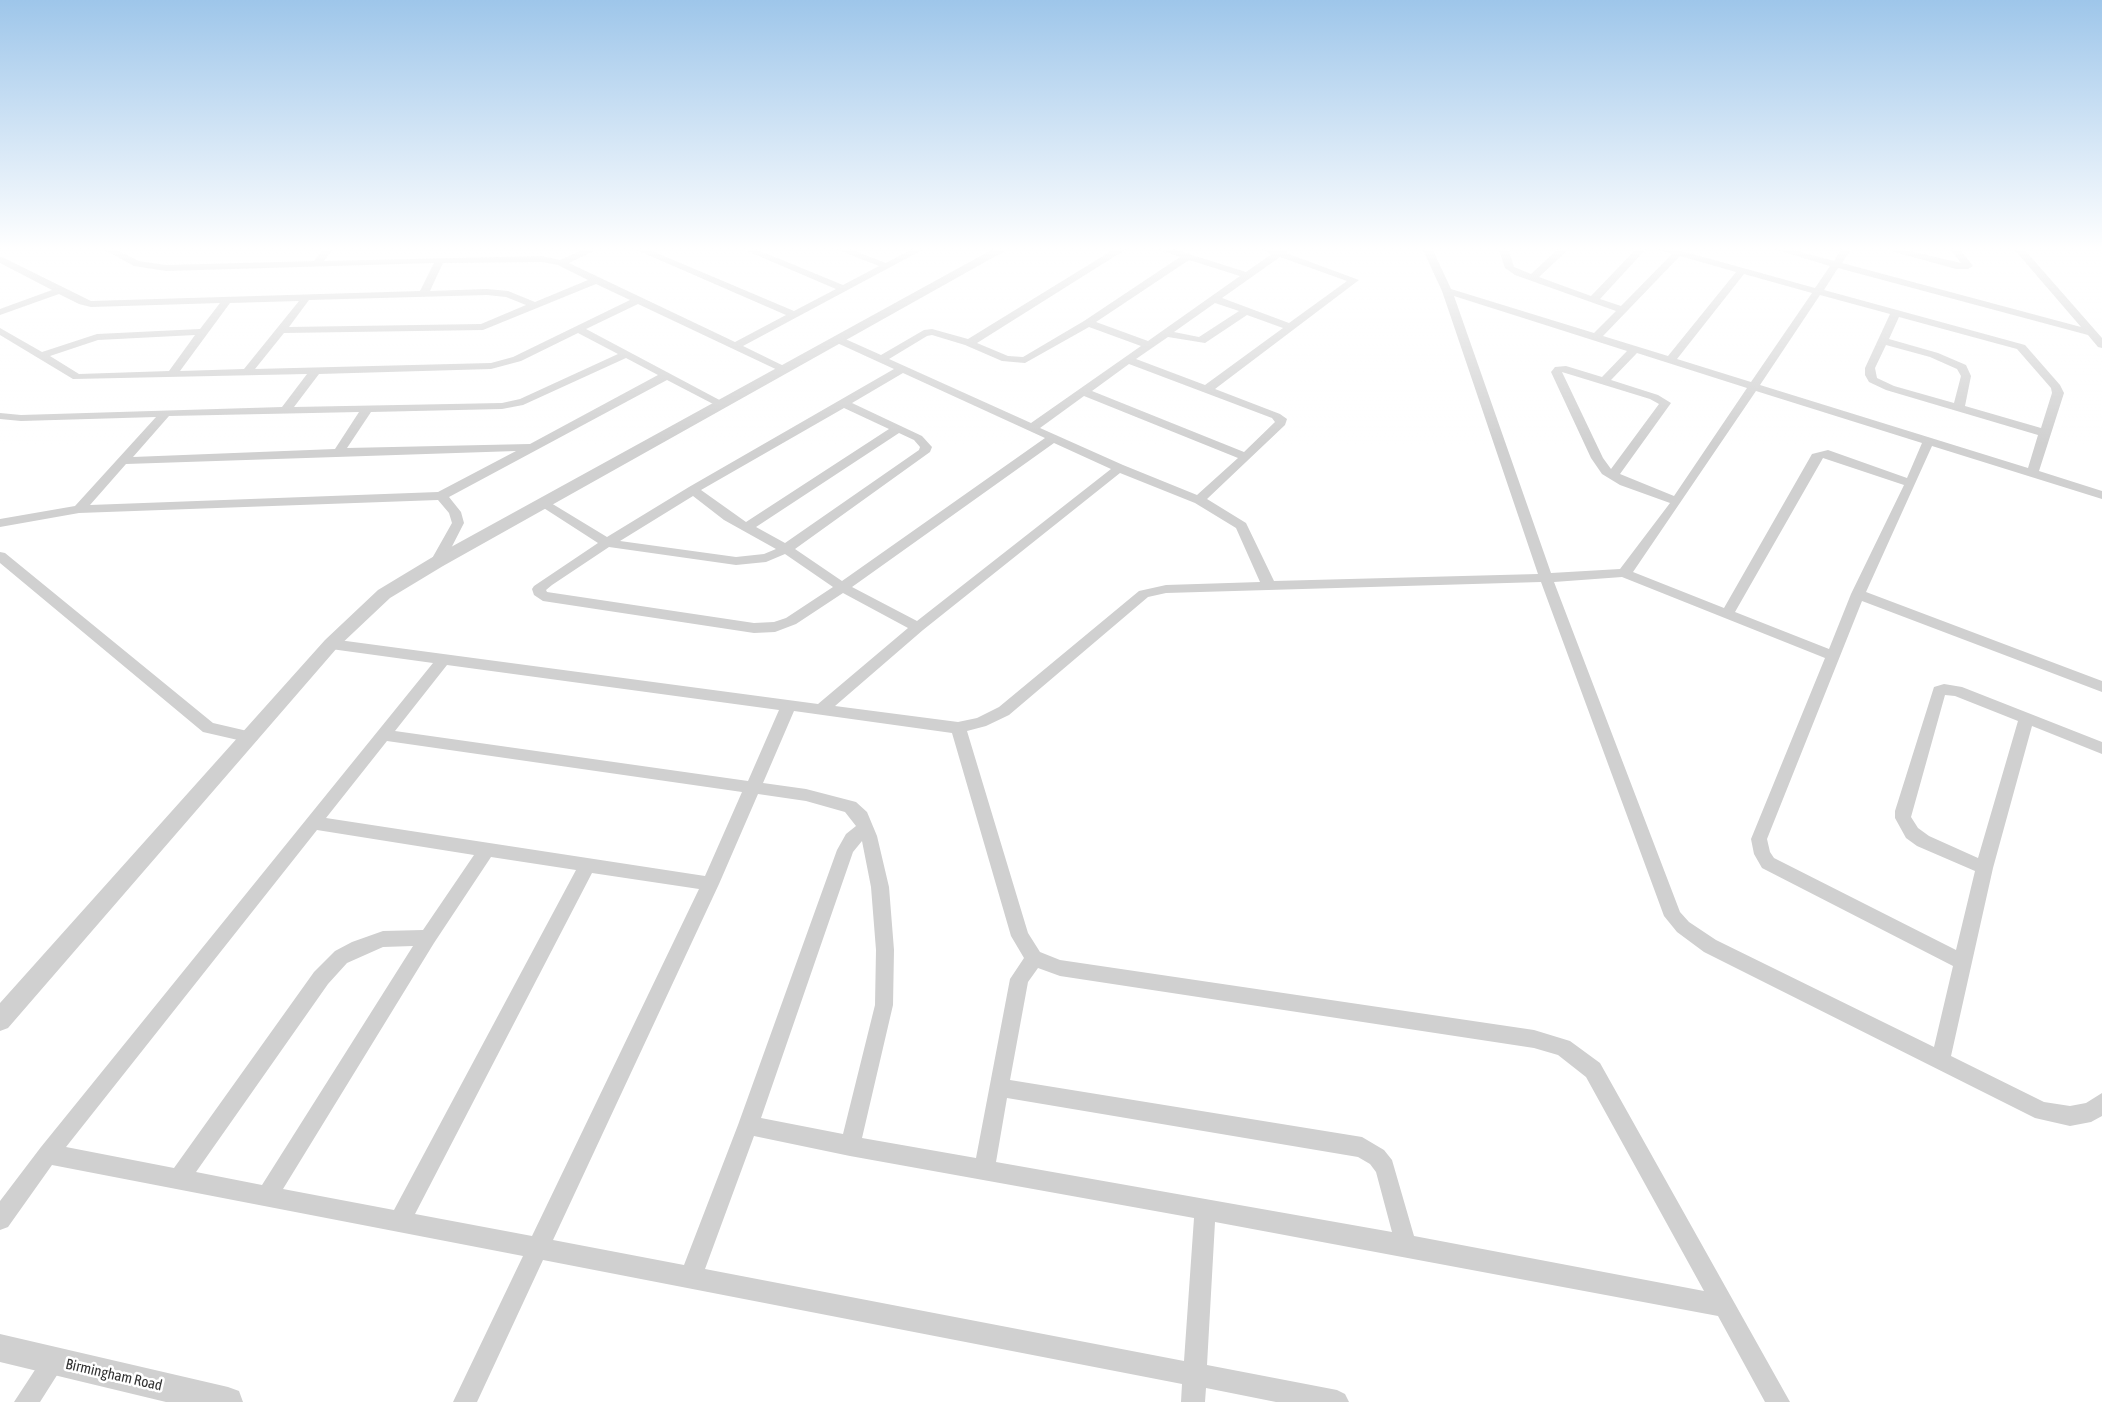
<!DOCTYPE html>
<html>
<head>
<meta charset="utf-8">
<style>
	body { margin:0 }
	canvas { display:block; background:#fff }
</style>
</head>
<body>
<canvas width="2102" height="1402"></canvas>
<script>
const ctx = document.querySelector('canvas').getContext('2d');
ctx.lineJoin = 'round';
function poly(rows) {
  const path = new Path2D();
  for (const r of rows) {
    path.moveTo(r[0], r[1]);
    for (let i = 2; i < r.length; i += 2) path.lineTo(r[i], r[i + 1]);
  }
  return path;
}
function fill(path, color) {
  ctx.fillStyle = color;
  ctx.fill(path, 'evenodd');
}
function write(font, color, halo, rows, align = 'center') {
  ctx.font = font + ' "Asap Condensed",sans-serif';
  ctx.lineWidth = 5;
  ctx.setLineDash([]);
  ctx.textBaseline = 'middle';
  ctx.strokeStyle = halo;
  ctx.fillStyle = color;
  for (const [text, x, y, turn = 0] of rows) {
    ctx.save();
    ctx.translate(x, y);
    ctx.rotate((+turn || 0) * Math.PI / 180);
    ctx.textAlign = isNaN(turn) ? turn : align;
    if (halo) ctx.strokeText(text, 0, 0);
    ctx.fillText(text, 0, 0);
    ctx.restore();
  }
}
const minor = poly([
	[101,248,113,248,139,261,166,265,314,261,324,248,334,248,324,261,542,256,560,260,587,248,600,248,569,263,735,342,786,315,632,248,645,248,794,311,836,289,740,248,753,248,843,285,879,266,833,248,847,248,886,263,914,248,926,248,743,346,788,368,788,372,784,373,638,304,586,329,727,404,721,407,717,406,667,380,449,497,461,512,464,523,444,562,437,566,430,562,452,523,449,513,438,500,79,513,0,527,0,519,75,506,156,417,21,421,0,419,0,413,21,415,282,407,307,374,73,379,0,335,0,328,42,352,97,334,200,329,220,303,91,307,79,304,59,294,0,315,0,309,52,290,0,263,0,256,91,301,420,291,434,263,166,271,134,266,101,248],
	[542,262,558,265,588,280,535,302,508,291,487,289,430,291,443,263,542,262],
	[596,284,630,300,513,357,491,363,255,369,284,333,483,330,596,284],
	[487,295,506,297,526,305,481,324,289,327,309,300,487,295],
	[299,301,244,369,180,371,230,303,299,301],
	[578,333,618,354,520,399,502,403,294,407,319,374,491,369,521,361,578,333],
	[195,335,169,371,79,374,50,356,98,340,195,335],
	[626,358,658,375,530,444,347,448,371,412,502,409,523,405,626,358],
	[359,412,335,449,133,457,169,416,359,412],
	[516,451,438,492,90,505,126,464,516,451],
	[1116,248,1128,248,977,343,1008,356,1023,357,1084,321,1180,257,1155,248,1170,248,1246,272,1272,254,1259,248,1291,248,1286,253,1359,280,1215,389,1280,414,1287,419,1285,425,1207,499,1246,523,1274,581,1538,574,1442,291,1422,248,1432,248,1451,289,1594,333,1616,311,1515,275,1505,268,1498,248,1508,248,1514,267,1531,274,1559,248,1570,248,1539,277,1591,296,1637,248,1647,248,1600,299,1621,306,1672,254,1655,248,1671,248,1815,288,1830,266,1770,248,1786,248,1834,261,1842,248,1852,248,1842,263,2081,327,2013,248,2023,248,2102,338,2102,348,2098,347,2088,335,1838,268,1824,290,2025,345,2060,385,2064,393,2039,471,2102,491,2102,499,1932,446,1866,592,2102,681,2102,692,1862,601,1767,839,1770,852,1774,858,1956,950,1975,871,1917,846,1906,838,1895,818,1895,811,1934,687,1944,684,1962,687,2102,742,2102,754,2032,726,1993,868,1951,1056,2044,1102,2070,1106,2086,1103,2102,1093,2102,1116,2091,1122,2070,1126,2035,1118,1704,952,1677,932,1664,916,1541,582,1166,593,1148,597,1009,715,986,726,967,731,1028,933,1040,952,1060,960,1534,1030,1570,1041,1600,1063,1790,1402,1765,1402,1718,1316,1215,1222,1207,1365,1337,1390,1345,1394,1349,1402,1276,1402,1206,1388,1205,1402,1181,1402,1182,1384,543,1260,477,1402,453,1402,523,1256,52,1165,8,1227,0,1230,0,1201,41,1147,433,663,331,649,326,647,324,644,326,641,331,639,818,704,908,628,843,593,796,624,775,632,754,633,543,601,534,595,532,589,534,586,598,543,536,503,542,499,546,500,607,537,689,487,894,369,835,342,835,338,843,338,881,355,924,330,932,329,968,339,1116,248],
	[1680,256,1736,272,1668,356,1603,336,1680,256],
	[1280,257,1347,281,1289,323,1222,298,1280,257],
	[1189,260,1240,276,1148,341,1096,322,1189,260],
	[1744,274,1812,293,1751,382,1677,359,1744,274],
	[1820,295,1890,314,1865,368,1865,375,1869,382,1886,390,2038,435,2028,468,1760,385,1820,295],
	[1454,296,1627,351,1602,377,1566,366,1555,367,1551,372,1591,458,1602,474,1620,485,1670,503,1620,569,1551,573,1454,296],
	[1215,303,1239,311,1199,337,1174,332,1215,303],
	[1247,315,1283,328,1205,385,1136,359,1168,337,1205,343,1247,315],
	[1899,317,2017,349,2051,388,2052,393,2041,428,1965,406,1971,376,1966,365,1938,353,1889,339,1899,317],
	[1089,327,1141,346,1031,423,889,359,927,336,932,335,965,345,1002,361,1025,363,1089,327],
	[1886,345,1930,357,1957,369,1961,376,1954,403,1894,386,1877,378,1875,368,1886,345],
	[1637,353,1747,388,1674,496,1620,474,1671,403,1658,395,1611,380,1637,353],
	[1129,364,1272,418,1275,422,1244,452,1092,391,1129,364],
	[1562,372,1650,399,1659,404,1611,469,1603,458,1562,372],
	[903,373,1045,438,842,581,795,549,930,452,932,447,922,436,852,403,903,373],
	[1756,391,1922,443,1907,478,1828,450,1812,454,1724,608,1633,572,1756,391],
	[1084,396,1238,458,1197,495,1123,465,1040,428,1084,396],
	[844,408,889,429,746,522,701,490,844,408],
	[899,433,914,440,920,447,919,450,785,543,756,527,899,433],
	[1054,443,1111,469,917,621,852,587,1054,443],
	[1823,458,1904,485,1851,594,1829,649,1735,612,1823,458],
	[1120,473,1195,503,1236,528,1260,582,1166,585,1139,591,999,707,977,718,958,722,835,706,923,630,1120,473],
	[693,496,724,520,776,549,764,554,736,557,620,541,693,496],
	[609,547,736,565,766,562,785,554,833,587,786,618,774,622,754,623,547,592,546,590,552,585,609,547],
	[1622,577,1825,658,1751,839,1754,854,1762,868,1953,966,1934,1047,1716,940,1689,922,1680,912,1554,582,1622,577],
	[447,665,779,710,748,781,395,731,447,665],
	[1945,695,1955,696,2018,721,1978,858,1929,836,1918,828,1911,817,1945,695],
	[794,711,952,733,1011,936,1024,958,1010,979,976,1158,862,1138,893,1005,894,950,889,887,877,836,867,812,856,802,806,789,763,783,794,711],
	[387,741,742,792,705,876,326,818,387,741],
	[758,794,806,801,845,812,856,826,846,834,837,850,738,1125,684,1265,553,1240,719,884,758,794],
	[317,830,474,855,423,930,383,931,352,942,335,951,314,972,174,1168,66,1147,317,830],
	[862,841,871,887,876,950,875,1005,843,1134,761,1118,853,852,862,841],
	[491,857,576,870,394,1210,283,1189,434,943,491,857],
	[592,873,699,889,532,1236,415,1214,592,873],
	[413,946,262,1185,196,1172,328,984,347,963,383,947,413,946],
	[1038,968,1060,976,1534,1048,1558,1055,1586,1077,1704,1291,1414,1236,1392,1160,1384,1150,1362,1137,1010,1080,1028,982,1038,968],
	[1007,1098,1358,1157,1370,1164,1376,1172,1392,1232,996,1162,1007,1098],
	[754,1136,850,1156,1194,1218,1184,1361,705,1269,754,1136],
	[1880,248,1897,248,1961,263,1949,248,1959,248,1973,266,1968,269,1956,269,1880,248],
	[0,552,5,553,213,723,256,733,259,737,256,741,251,743,203,732,0,563,0,552],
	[54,1349,62,1353,66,1361,40,1402,14,1402,46,1353,54,1349]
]);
const tertiary = poly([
	[995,248,1010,248,443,566,390,598,337,648,8,1028,0,1031,0,1003,325,640,378,590,431,558,995,248],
	[0,1334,228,1387,239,1391,243,1402,166,1402,0,1362,0,1334]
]);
const nearStreetnames = [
	["Birmingham Road",114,1375,13]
];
fill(minor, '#d0d0d0');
fill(tertiary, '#d0d0d0');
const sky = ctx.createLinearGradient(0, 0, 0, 444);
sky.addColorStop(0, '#9ec6ea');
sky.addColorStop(0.56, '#fff');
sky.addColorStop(1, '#ffffff00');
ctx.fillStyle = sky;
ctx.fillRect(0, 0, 2102, 444);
write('15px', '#333', '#fff', nearStreetnames);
</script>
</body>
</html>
